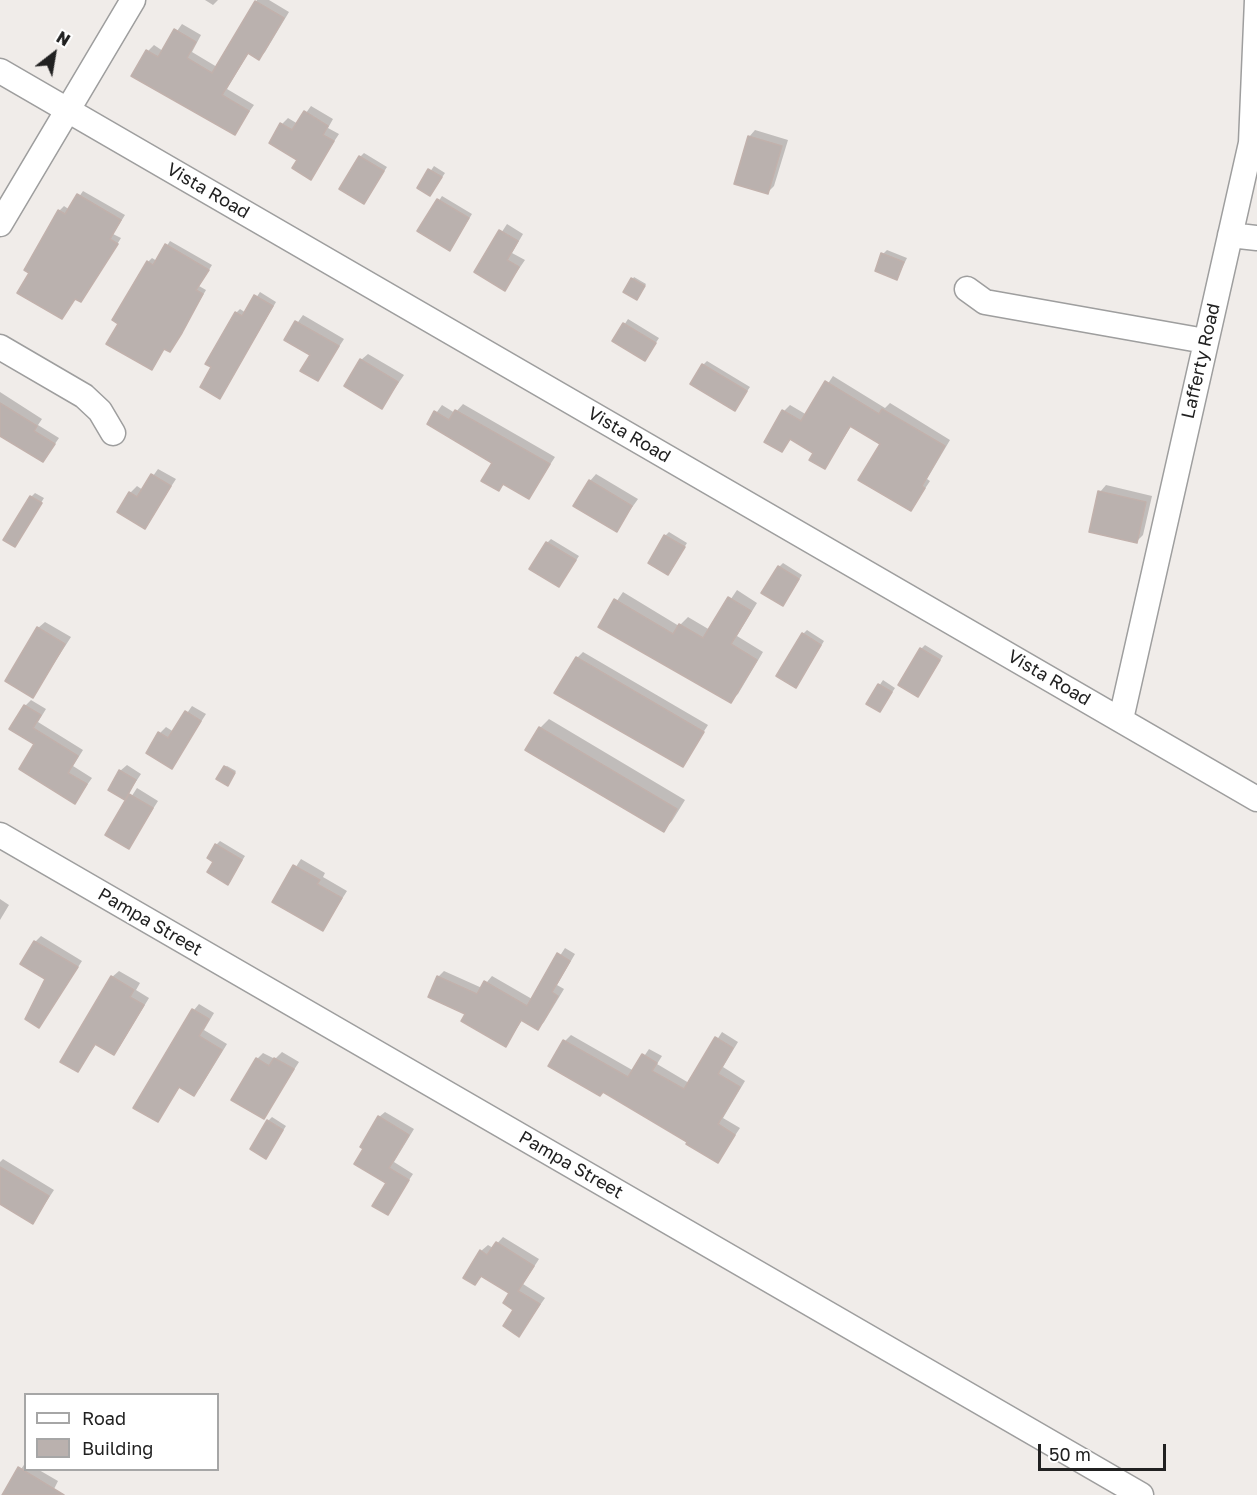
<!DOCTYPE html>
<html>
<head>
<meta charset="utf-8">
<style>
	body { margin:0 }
	#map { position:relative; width:1257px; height:1495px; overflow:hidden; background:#f0ece9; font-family:"Golos Text",sans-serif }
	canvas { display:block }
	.legend { position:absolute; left:24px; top:1393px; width:195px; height:78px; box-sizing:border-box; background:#fff; border:2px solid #a6a6a6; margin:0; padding:8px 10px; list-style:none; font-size:18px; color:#212121 }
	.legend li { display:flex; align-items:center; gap:12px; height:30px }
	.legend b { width:30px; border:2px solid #a6a6a6 }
	.north { position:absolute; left:24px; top:24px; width:60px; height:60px; -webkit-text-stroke:4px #fff; paint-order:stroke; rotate:31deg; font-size:16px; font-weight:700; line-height:24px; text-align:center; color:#212121 }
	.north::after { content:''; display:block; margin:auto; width:21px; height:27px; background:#212121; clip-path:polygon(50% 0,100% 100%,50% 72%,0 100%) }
	.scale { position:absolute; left:1038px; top:1444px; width:128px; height:27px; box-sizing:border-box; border:3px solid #212121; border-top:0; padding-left:8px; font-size:18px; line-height:21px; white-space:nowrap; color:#212121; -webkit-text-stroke:4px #fff; paint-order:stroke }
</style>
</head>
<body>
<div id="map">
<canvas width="1257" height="1495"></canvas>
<ul class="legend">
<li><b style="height:8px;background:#fff"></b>Road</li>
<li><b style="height:16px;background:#bab1ae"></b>Building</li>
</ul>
<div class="north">N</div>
<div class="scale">50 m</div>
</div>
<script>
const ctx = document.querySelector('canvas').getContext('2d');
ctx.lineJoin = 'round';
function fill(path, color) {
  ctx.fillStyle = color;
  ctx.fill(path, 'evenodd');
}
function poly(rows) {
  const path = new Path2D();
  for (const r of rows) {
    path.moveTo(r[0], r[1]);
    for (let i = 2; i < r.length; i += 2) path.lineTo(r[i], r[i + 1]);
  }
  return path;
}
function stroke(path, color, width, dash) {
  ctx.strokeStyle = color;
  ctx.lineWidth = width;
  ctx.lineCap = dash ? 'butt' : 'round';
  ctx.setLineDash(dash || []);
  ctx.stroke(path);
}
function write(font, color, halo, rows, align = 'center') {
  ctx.font = font + ' "Golos Text",sans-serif';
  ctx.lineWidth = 5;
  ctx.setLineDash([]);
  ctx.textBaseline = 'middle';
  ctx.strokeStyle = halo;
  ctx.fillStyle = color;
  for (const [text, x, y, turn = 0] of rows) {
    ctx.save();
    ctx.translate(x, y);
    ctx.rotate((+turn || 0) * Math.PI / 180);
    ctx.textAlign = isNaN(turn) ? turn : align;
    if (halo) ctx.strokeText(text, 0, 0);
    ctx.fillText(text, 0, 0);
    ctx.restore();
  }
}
const shadow = poly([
	[205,0,218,0,213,5],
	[257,0,269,0,289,12,265,52,259,58,249,52,227,89,254,105,234,133,148,51,154,45,163,51,182,24,201,35,192,52,217,67],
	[311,106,333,119,328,128,339,134,310,178,282,124,288,118,298,124],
	[755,130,788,140,774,186,768,192,749,137],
	[364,153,387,167,364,202,360,157],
	[434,166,445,173,430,195,419,188],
	[83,191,125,215,113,234,121,238,85,296,81,300,76,298,62,318,31,273,59,211,64,206,70,210],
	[442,196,472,214,453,245,419,231],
	[507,224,523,234,512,253,525,260,505,289,476,272],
	[170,241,212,265,199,286,206,290,173,346,165,348,151,368,148,262,152,258,157,261],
	[887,250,907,258,897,278,883,254],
	[634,277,646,284,638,297,625,291],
	[260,292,276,302,220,397,213,367,236,313,240,309,246,313],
	[303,315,344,339,318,379,312,354,286,339],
	[628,319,659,338,645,359,614,341],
	[368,354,404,375,382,407,361,360],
	[707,361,750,387,735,409,703,365],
	[833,376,885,408,890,403,950,440,927,479,930,481,911,510,882,443,852,425,825,467,815,452,791,438,782,450,784,411,790,405,807,415],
	[0,392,42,419,38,425,59,438,43,461,0,436],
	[463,404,555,457,529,497,505,483,499,489,494,463,429,423,442,405,455,413],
	[158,469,176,479,145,527,130,493,137,486,143,490],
	[596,474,638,499,616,530,590,481],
	[1106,485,1152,496,1143,535,1136,542,1100,492],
	[35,493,44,498,15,545,31,497],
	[669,532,687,543,668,573,665,536],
	[551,539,579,556,559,586,547,543],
	[783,563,802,575,783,605,779,567],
	[737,590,757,603,737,636,763,652,738,694,730,701,600,626,623,592,679,626,688,617,710,630],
	[45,622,71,637,33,696,38,628],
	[807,630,824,641,799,682,803,634],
	[925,645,943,656,917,695,921,649],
	[583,652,708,725,682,765,577,658],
	[883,680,895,688,880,711,868,703],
	[31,700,46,709,38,722,83,750,73,766,92,778,75,802,36,744,25,706],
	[192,706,206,714,172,767,160,733,166,727,174,732],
	[549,719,685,800,672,821,664,830,540,728],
	[127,765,141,774,125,798,120,771],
	[227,766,236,771,229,782,225,767],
	[137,788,158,801,129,847,107,834],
	[220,841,245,856,228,883,216,845],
	[301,859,325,873,323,877,347,891,323,929,274,901],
	[0,899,9,905,0,920],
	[41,936,82,961,39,1026,47,979,35,942],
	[565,948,575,954,557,985,564,989,544,1022,538,1028,523,1019,506,1045,468,1013,438,977,444,971,482,988,492,976,532,999],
	[119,971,140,983,136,990,149,998,120,1046,114,1053,97,1043,78,1070,112,977],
	[199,1004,214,1013,204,1030,227,1044,200,1088,194,1094,180,1086,157,1120,194,1010],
	[722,1032,738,1042,723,1067,745,1081,723,1118,740,1128,718,1161,565,1041,571,1035,634,1071,649,1049,662,1056,657,1064,689,1083],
	[282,1052,299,1062,264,1117,257,1059,263,1053,275,1059],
	[385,1112,414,1129,394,1162,413,1174,387,1213,388,1182,379,1117],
	[272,1117,286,1126,266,1157,268,1121],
	[3,1159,54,1190,33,1222,0,1202,0,1162],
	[503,1237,539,1259,523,1284,545,1298,519,1335,511,1293,483,1275,475,1283,481,1251,488,1245,493,1248],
	[26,1462,26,1470,39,1470,58,1481,54,1489,64,1495,3,1495]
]);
const building = poly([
	[255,1,284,18,259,60,248,53,222,95,249,111,235,135,131,76,146,50,158,57,174,29,196,42,187,58,212,73,255,1],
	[304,111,328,126,323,135,334,141,311,180,292,168,297,160,269,143,280,123,292,130,304,111],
	[748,136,782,146,768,194,734,184,748,136],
	[359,156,384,171,364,204,339,189,359,156],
	[428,169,442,177,430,196,417,188,428,169],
	[77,194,121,220,110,239,118,244,81,302,75,299,62,319,17,293,29,273,24,270,58,210,65,214,77,194],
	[437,199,469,218,450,251,417,231,437,199],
	[499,230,518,241,507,260,519,267,505,291,474,272,499,230],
	[165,244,209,270,196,290,203,294,182,333,170,352,164,349,152,370,106,344,118,324,112,320,147,261,153,265,165,244],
	[881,253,904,262,897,280,875,271,881,253],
	[631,278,645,286,637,300,623,292,631,278],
	[254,295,273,306,220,399,200,387,211,367,205,364,235,312,242,316,254,295],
	[295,321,339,346,318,381,300,371,310,355,284,340,295,321],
	[623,323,656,343,645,361,612,341,623,323],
	[360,359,398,382,382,409,344,386,360,359],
	[702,364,747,391,735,411,690,384,702,364],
	[825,381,879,414,882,409,945,446,922,486,925,488,911,511,858,480,880,444,850,426,825,469,809,460,813,453,790,439,782,452,764,442,782,410,801,421,825,381],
	[0,403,37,426,34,431,55,444,43,462,0,436,0,403],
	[455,410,550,464,529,499,503,484,499,491,481,481,492,463,427,424,434,411,449,420,455,410],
	[151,474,171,486,145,529,117,512,129,492,137,497,151,474],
	[589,480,632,506,617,532,573,506,589,480],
	[1098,491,1146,502,1137,543,1089,532,1098,491],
	[30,496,42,503,15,547,3,540,30,496],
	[664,535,685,547,668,575,648,563,664,535],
	[546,542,576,560,559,587,529,569,546,542],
	[778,566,799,579,783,606,761,593,778,566],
	[728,597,751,611,731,644,757,660,731,703,598,627,614,599,673,634,679,624,703,638,728,597],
	[37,627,65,644,33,698,5,681,37,627],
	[802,633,821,645,796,688,776,676,802,633],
	[920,648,940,660,918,697,898,685,920,648],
	[576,657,704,732,683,767,554,693,576,657],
	[878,684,892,692,880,712,866,704,878,684],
	[24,705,41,715,33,728,78,756,68,773,87,784,75,804,19,769,34,744,9,729,24,705],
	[185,711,201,721,172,769,146,753,158,732,168,738,185,711],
	[539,727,677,809,664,832,525,750,539,727],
	[224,766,235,773,228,786,216,779,224,766],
	[119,770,136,780,125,800,108,790,119,770],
	[129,794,153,808,129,849,105,835,129,794],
	[215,844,242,860,228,885,207,872,213,862,207,858,215,844],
	[293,865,320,880,317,884,342,898,323,931,272,902,293,865],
	[34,941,78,967,39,1028,25,1019,45,979,20,964,34,941],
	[557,953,570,961,552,992,558,996,538,1030,521,1020,506,1047,461,1021,465,1014,428,997,437,976,477,994,484,981,527,1006,557,953],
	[111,976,134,990,130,997,144,1005,114,1055,95,1044,78,1072,60,1062,111,976],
	[192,1009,209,1019,199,1036,222,1050,194,1096,179,1087,158,1122,133,1108,192,1009],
	[715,1037,733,1048,718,1074,740,1087,718,1124,735,1135,718,1163,686,1144,687,1142,603,1092,600,1096,548,1066,563,1040,628,1077,642,1054,657,1063,652,1071,684,1089,715,1037],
	[256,1058,269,1066,274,1058,294,1069,264,1119,231,1100,256,1058],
	[378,1116,409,1135,389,1168,409,1180,388,1215,372,1206,386,1183,354,1164,363,1149,360,1147,378,1116],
	[267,1120,283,1130,266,1159,250,1149,267,1120],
	[0,1167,49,1196,33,1224,0,1204,0,1167],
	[496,1242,534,1266,518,1291,540,1304,519,1337,503,1326,513,1310,503,1303,509,1293,481,1276,475,1285,463,1278,480,1250,487,1255,496,1242],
	[18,1467,64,1495,2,1495,18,1467]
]);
const minor = poly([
	[0,71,1257,799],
	[0,224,133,0],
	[1230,235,1257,238],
	[967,289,985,302,1205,341],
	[0,347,84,396,100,411,113,433],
	[1121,719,1251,143,1257,0],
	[0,835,1141,1495]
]);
const streetNames = [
	["Vista Road",208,191,30],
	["Lafferty Road",1201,361,-77],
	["Vista Road",629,435,30],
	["Vista Road",1049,678,30],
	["Pampa Street",150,922,30],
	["Pampa Street",571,1165,30]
];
fill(shadow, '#0003');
fill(building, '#bab1ae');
stroke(building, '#c1b1ac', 1.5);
stroke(minor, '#9e9e9e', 27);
stroke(minor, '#fff', 24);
write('18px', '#212121', '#fff', streetNames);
</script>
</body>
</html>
